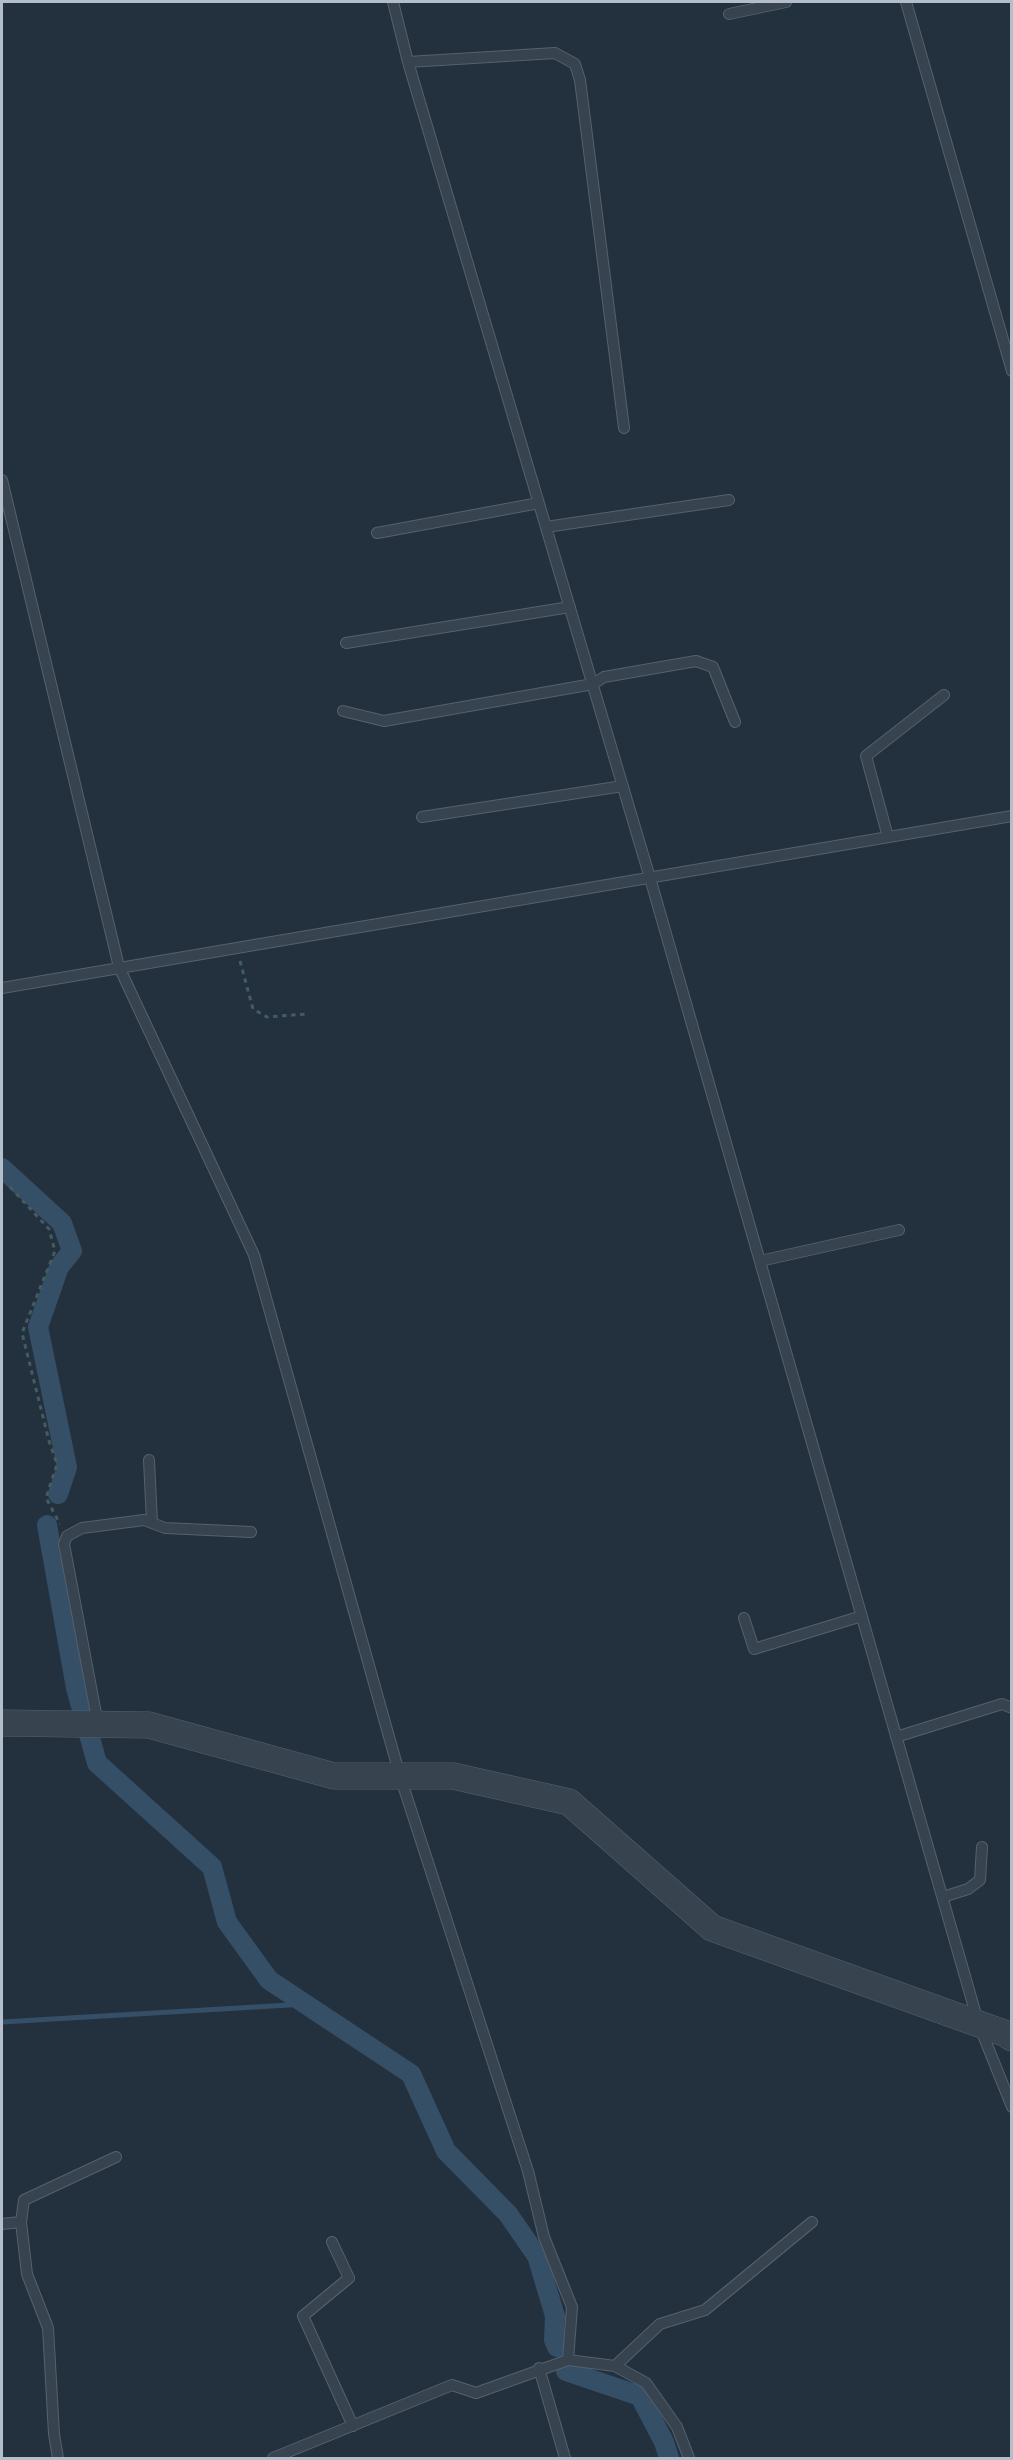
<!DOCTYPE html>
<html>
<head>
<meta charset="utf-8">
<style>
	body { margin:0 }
	#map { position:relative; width:1013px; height:2460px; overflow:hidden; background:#23313f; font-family:"DM Sans",sans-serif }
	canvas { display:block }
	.frame { position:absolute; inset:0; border:3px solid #b3beca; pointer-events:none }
</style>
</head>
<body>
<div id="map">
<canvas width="1013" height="2460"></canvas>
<div class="frame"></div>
</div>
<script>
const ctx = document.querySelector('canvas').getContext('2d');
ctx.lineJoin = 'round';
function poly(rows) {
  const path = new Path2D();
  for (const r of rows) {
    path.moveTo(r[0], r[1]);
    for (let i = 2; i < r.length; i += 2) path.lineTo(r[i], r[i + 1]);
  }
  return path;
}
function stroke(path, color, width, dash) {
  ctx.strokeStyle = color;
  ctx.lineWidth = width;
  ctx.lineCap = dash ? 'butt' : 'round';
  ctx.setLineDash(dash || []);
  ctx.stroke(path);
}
const stream = poly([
	[2,2022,306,2004]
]);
const canal = poly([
	[2,1168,62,1223,72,1251,59,1267,38,1327,67,1467,58,1494],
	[47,1525,76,1688,97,1763,212,1867,227,1922,269,1980,411,2074,446,2151,508,2214,537,2256,555,2316,554,2340,557,2347],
	[566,2371,640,2396,664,2442,669,2458]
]);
const path = poly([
	[240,961,253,1009,267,1017,307,1014],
	[10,1187,49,1229,55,1251,22,1333,49,1441,57,1464,46,1498,60,1524]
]);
const service = poly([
	[393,2,408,62,650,878,979,2025,1012,2107],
	[906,2,1012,371],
	[729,14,786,2],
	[408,62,555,53,575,64,580,80,624,428],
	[2,480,119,967,254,1255,400,1776,528,2171,544,2237,572,2307,568,2360,476,2393,452,2385,273,2458],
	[546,527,729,500],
	[377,533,539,503],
	[346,643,570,607],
	[343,711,384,721,593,684,604,677,696,661,713,667,735,722],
	[422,817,623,786],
	[888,837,866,756,944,695],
	[2,988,1012,816],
	[760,1261,899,1230],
	[149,1460,152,1523],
	[744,1618,754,1649,862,1616],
	[98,1724,64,1544,67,1536,82,1528,144,1520,165,1528,251,1532],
	[896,1737,1002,1704,1012,1708],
	[943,1897,968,1889,980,1880,982,1847],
	[21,2222,24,2200,116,2157],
	[2,2224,21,2222,27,2274,48,2328,54,2434,58,2458],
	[332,2242,349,2278,303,2316,353,2426],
	[568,2360,615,2366,646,2383,677,2427,689,2458],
	[615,2366,660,2324,705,2310,812,2222],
	[539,2368,565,2458]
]);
const tertiary = poly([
	[2,1723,149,1725,334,1776,453,1776,569,1802,712,1928,1004,2033,1012,2038]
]);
stroke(stream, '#354f67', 5);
stroke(canal, '#354f67', 20);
stroke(service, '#55616d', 12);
stroke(tertiary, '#55616d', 27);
stroke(path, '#435c5d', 3, [4.5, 4.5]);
stroke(service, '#37434f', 10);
stroke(tertiary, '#37434f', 26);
</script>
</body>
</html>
